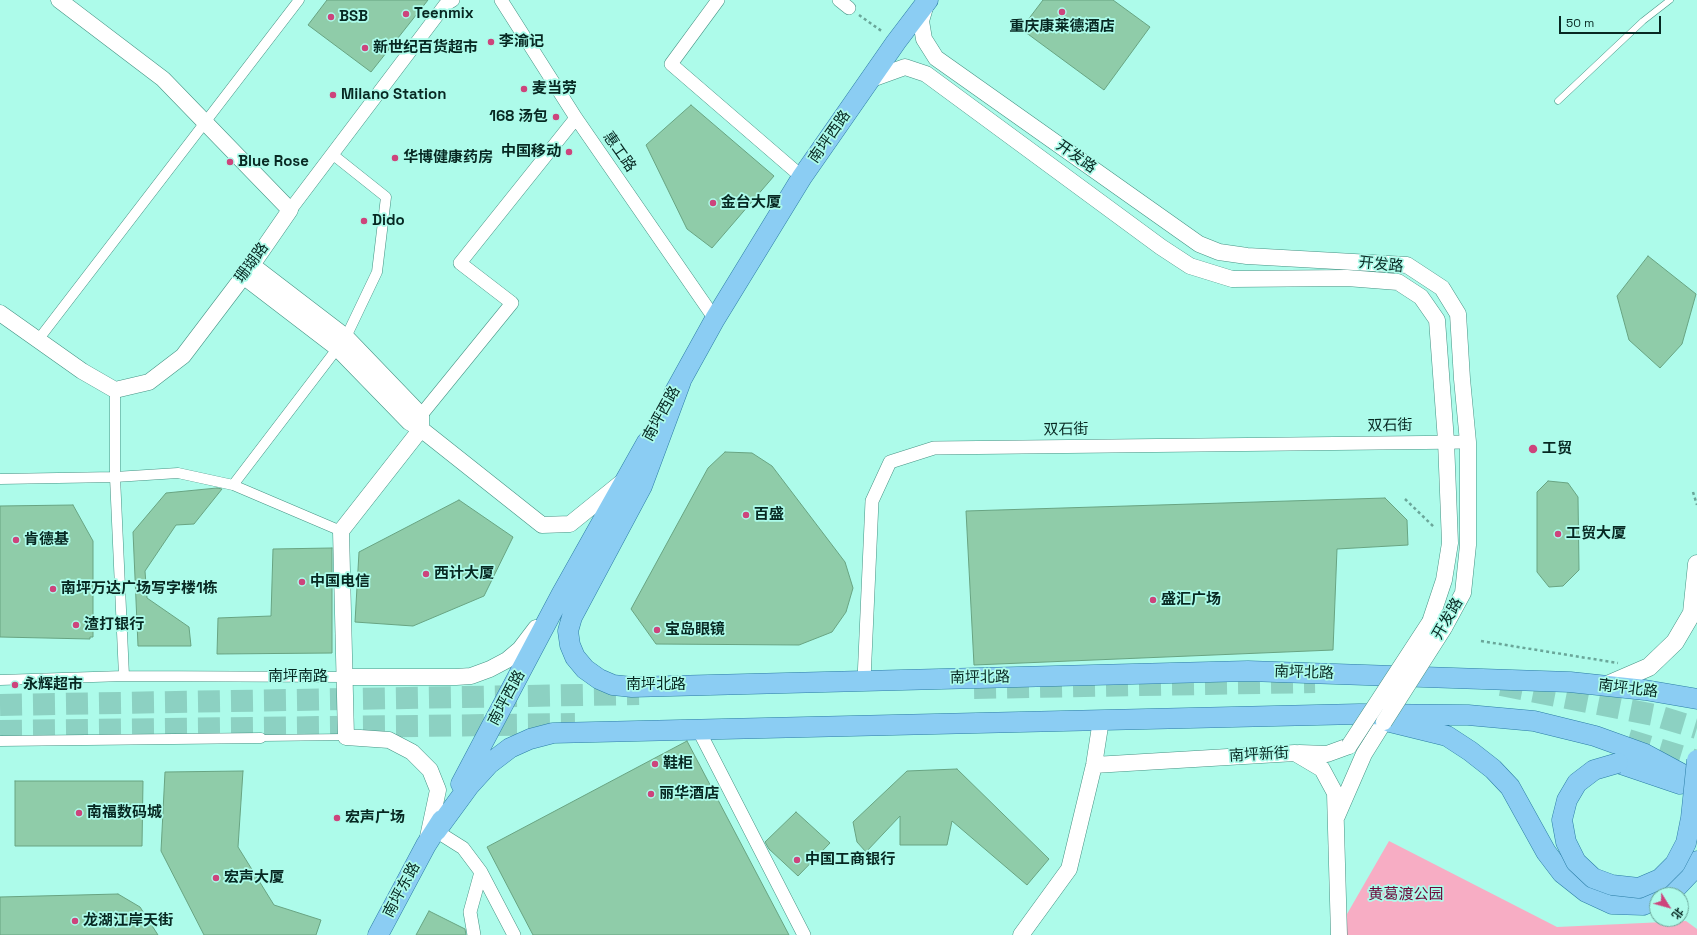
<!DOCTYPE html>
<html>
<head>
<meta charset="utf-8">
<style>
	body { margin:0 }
	#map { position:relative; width:1697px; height:935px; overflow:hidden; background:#adfbea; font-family:"Space Grotesk","Noto Sans SC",sans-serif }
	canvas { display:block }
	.north { position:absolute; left:1649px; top:887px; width:40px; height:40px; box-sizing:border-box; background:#adfbea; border:1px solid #6ba79a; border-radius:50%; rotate:127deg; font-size:11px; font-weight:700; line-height:16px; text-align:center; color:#072822 }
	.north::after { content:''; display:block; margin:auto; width:14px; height:18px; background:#cd447c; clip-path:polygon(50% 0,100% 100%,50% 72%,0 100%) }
	.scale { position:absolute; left:1559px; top:16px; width:102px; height:18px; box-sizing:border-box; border:2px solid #072822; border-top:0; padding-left:5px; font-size:12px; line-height:14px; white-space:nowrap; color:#072822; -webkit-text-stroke:3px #adfbea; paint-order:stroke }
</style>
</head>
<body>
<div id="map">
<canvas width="1697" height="935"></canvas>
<div class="north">北</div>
<div class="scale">50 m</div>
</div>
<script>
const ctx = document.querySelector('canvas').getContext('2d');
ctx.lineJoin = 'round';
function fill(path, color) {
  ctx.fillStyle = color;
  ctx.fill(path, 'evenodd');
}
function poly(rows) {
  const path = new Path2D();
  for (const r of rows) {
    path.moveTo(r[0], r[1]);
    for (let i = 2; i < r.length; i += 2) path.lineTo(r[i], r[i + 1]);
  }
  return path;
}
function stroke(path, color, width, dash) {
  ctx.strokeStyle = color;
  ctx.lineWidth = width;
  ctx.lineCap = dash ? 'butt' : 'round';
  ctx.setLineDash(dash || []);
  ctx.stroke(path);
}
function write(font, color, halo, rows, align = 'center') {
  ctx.font = font + ' "Space Grotesk","Noto Sans SC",sans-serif';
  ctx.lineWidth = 3.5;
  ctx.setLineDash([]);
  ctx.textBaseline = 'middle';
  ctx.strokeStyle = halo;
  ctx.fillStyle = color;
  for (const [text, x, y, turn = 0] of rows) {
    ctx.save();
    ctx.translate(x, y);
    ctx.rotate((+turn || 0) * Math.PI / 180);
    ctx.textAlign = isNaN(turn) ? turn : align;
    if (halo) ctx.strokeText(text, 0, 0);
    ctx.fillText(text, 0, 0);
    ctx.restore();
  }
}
const green = poly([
	[1389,841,1557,927,1686,921,1697,929,1697,935,1347,935,1347,914]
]);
const building = poly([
	[327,0,428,0,371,72,308,25,327,0],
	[1043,0,1113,0,1150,27,1104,90,1021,29,1043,0],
	[691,105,774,176,712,248,687,229,646,145,691,105],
	[1648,256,1696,294,1682,344,1660,368,1629,340,1617,296,1648,256],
	[725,452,752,453,772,466,845,562,853,588,846,612,832,632,799,645,656,644,631,609,708,468,725,452],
	[1548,481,1568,483,1578,497,1579,570,1563,586,1549,587,1537,572,1537,492,1548,481],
	[217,488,222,489,194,524,176,525,145,571,147,598,189,627,191,646,138,646,133,532,166,493,217,488],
	[1385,498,1407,520,1408,545,1337,549,1333,650,974,665,966,511,1385,498],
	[459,500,513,537,484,596,413,626,355,622,359,552,459,500],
	[73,505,93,541,93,637,90,637,90,639,0,637,0,506,73,505],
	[332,548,332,653,217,654,218,618,271,616,273,549,332,548],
	[687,741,789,935,533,935,487,847,687,741],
	[957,769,1049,859,1027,885,952,821,947,845,900,845,900,816,866,852,857,842,853,822,907,771,957,769],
	[243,771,238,847,274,905,321,920,316,935,204,935,161,851,165,772,243,771],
	[15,781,143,781,142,846,15,846,15,781],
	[796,812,830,843,798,876,769,849,765,842,796,812],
	[118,894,140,907,158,935,0,935,0,897,118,894],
	[429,911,465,929,466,935,416,935,429,911]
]);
const trunkTunnel = poly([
	[1501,685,1654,715,1697,728],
	[974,688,1315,682],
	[0,705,639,694],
	[0,731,575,724],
	[1628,740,1697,761]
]);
const path = poly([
	[859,15,883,32],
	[1693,492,1697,505],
	[1405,499,1435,528],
	[1481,641,1618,663]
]);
const service = poly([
	[1558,101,1643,21,1670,0],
	[261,738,344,737]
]);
const pedestrian = poly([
	[38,340,299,0],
	[115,390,115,477,124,676],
	[0,479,115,477,178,473,233,485,341,531],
	[233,485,346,337,377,272,386,197,332,154],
	[0,680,124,676,346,677],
	[0,741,261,738]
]);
const minor = poly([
	[501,0,576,118,715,319],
	[718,0,671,64,802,177],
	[839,0,849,8],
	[290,210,445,5,453,0],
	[413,420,421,415,512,303,460,263,576,118],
	[864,680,872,501,890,462,934,448,1468,442],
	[698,729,804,935],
	[436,831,463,848,481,872,514,935],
	[474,935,470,912,481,872]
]);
const tertiary = poly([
	[926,4,921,21,924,39,936,58,1199,244,1219,252,1247,256,1407,265,1442,288,1458,314,1462,379,1468,442,1468,545,1463,593,1444,628],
	[869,80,905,67,926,74,1161,247,1190,266,1232,279,1347,278,1398,282,1421,297,1437,320,1446,441,1450,543,1444,580,1430,622],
	[252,265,346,337,421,415,421,429,341,531,346,737,389,740,412,752,430,770,438,790,428,837],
	[243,276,337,348,409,422,421,429,542,525,570,524,622,482],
	[0,313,82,371,115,390,149,382,183,356,252,265,290,210,163,79,59,0],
	[346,677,456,677,471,676,490,669,507,660,520,649,536,628],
	[1299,753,1327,754,1349,746],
	[1094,765,1295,753,1322,769,1335,793,1339,935],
	[1337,816,1364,754,1384,722],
	[1021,935,1069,869,1094,765,1101,720]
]);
const secondary = poly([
	[1605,686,1649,667,1675,642,1692,613,1697,564]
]);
const primary = poly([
	[681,381,642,486,572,617,568,631,570,645,575,657,585,669,599,679,613,685,632,687,1248,671,1570,682,1645,690,1697,699],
	[674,393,715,319,802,177,896,42,928,0],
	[1390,722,1447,736,1470,751,1493,769,1510,787,1546,852,1562,873,1586,892,1612,904,1643,905,1657,899],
	[1618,763,1680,784],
	[461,784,561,595,647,442],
	[436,831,469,786,489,764,510,748,530,739,553,733,1359,714,1468,715,1534,721,1595,736,1645,754,1697,782],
	[1665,895,1672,892,1691,872,1697,861],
	[378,935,426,845,442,820]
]);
const tertiaryBridge = poly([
	[1384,722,1444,628],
	[1349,746,1430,622]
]);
const primaryBridge = poly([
	[1618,763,1594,770,1577,783,1567,800,1562,820,1566,842,1576,862,1593,878,1612,885,1639,888,1660,879,1675,864,1686,843,1691,818,1697,760]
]);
const markers = [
	[1062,12,4,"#cd447c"],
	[406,14,4,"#cd447c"],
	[331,17,4,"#cd447c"],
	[491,42,4,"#cd447c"],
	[365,48,4,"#cd447c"],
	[524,89,4,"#cd447c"],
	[333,95,4,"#cd447c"],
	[556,117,4,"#cd447c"],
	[569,152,4,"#cd447c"],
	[395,158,4,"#cd447c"],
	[230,162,4,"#cd447c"],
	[713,203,4,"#cd447c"],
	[364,221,4,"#cd447c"],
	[1533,449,5,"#cd447c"],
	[746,515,4,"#cd447c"],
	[1558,534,4,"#cd447c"],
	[16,540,4,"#cd447c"],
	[426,574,4,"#cd447c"],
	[302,582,4,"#cd447c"],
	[53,589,4,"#cd447c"],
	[1153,600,4,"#cd447c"],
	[76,625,4,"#cd447c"],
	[657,630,4,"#cd447c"],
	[15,685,4,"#cd447c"],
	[655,764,4,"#cd447c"],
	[651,794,4,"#cd447c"],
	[79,813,4,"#cd447c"],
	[337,818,4,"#cd447c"],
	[797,860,4,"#cd447c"],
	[216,878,4,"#cd447c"],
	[75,921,4,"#cd447c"]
];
const poiNames = [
	["Teenmix",414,14],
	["BSB",339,17],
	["重庆康莱德酒店",1062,27,"center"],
	["李渝记",499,42],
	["新世纪百货超市",373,48],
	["麦当劳",532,89],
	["Milano Station",341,95],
	["168 汤包",548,117,"right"],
	["中国移动",561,152,"right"],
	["华博健康药房",403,158],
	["Blue Rose",238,162],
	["金台大厦",721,203],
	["Dido",372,221],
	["工贸",1542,449],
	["百盛",754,515],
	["工贸大厦",1566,534],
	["肯德基",24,540],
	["西计大厦",434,574],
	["中国电信",310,582],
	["南坪万达广场写字楼1栋",61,589],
	["盛汇广场",1161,600],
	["渣打银行",84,625],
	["宝岛眼镜",665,630],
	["永辉超市",23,685],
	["鞋柜",663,764],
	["丽华酒店",659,794],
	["南福数码城",87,813],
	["宏声广场",345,818],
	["中国工商银行",805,860],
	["宏声大厦",224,878],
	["龙湖江岸天街",83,921]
];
const streetNames = [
	["南坪西路",830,137,-55],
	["惠工路",619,152,55],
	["开发路",1076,157,35],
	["珊瑚路",252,263,-54],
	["开发路",1381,265,6],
	["南坪西路",662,414,-61],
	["双石街",1390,426,-1],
	["双石街",1066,430,-1],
	["开发路",1448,619,-60],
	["南坪北路",1304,673,2],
	["南坪南路",298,677],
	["南坪北路",980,678,-1],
	["南坪北路",656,685],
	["南坪北路",1628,689,7],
	["南坪西路",507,698,-62],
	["南坪新街",1259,755,-3],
	["南坪东路",402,890,-62]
];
const parkNames = [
	["黄葛渡公园",1406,895]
];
fill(green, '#f7adc4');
fill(building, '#8fcca9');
stroke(building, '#68a482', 1);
stroke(trunkTunnel, '#8cd1c2', 22, [22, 11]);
stroke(service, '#469384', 7);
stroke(pedestrian, '#469384', 11);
stroke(minor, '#469384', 14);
stroke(tertiary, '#469384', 17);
stroke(secondary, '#469384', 19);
stroke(primary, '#2b7da5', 21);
stroke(path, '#6aa699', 2.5, [3, 3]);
stroke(service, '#fff', 6);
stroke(pedestrian, '#fff', 10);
stroke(minor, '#fff', 13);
stroke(tertiary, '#fff', 16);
stroke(secondary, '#fff', 18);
stroke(primary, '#8bcdf3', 20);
stroke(tertiaryBridge, '#469384', 17, []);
stroke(primaryBridge, '#2b7da5', 21, []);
stroke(tertiaryBridge, '#fff', 16);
stroke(primaryBridge, '#8bcdf3', 20);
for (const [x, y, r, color] of markers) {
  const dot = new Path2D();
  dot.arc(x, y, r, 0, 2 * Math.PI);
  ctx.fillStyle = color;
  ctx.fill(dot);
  stroke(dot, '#adfbea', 1.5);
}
write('bold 15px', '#072822', '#adfbea', poiNames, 'left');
write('15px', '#072822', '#adfbea', streetNames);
write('15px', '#6c0638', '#adfbea', parkNames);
</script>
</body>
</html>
